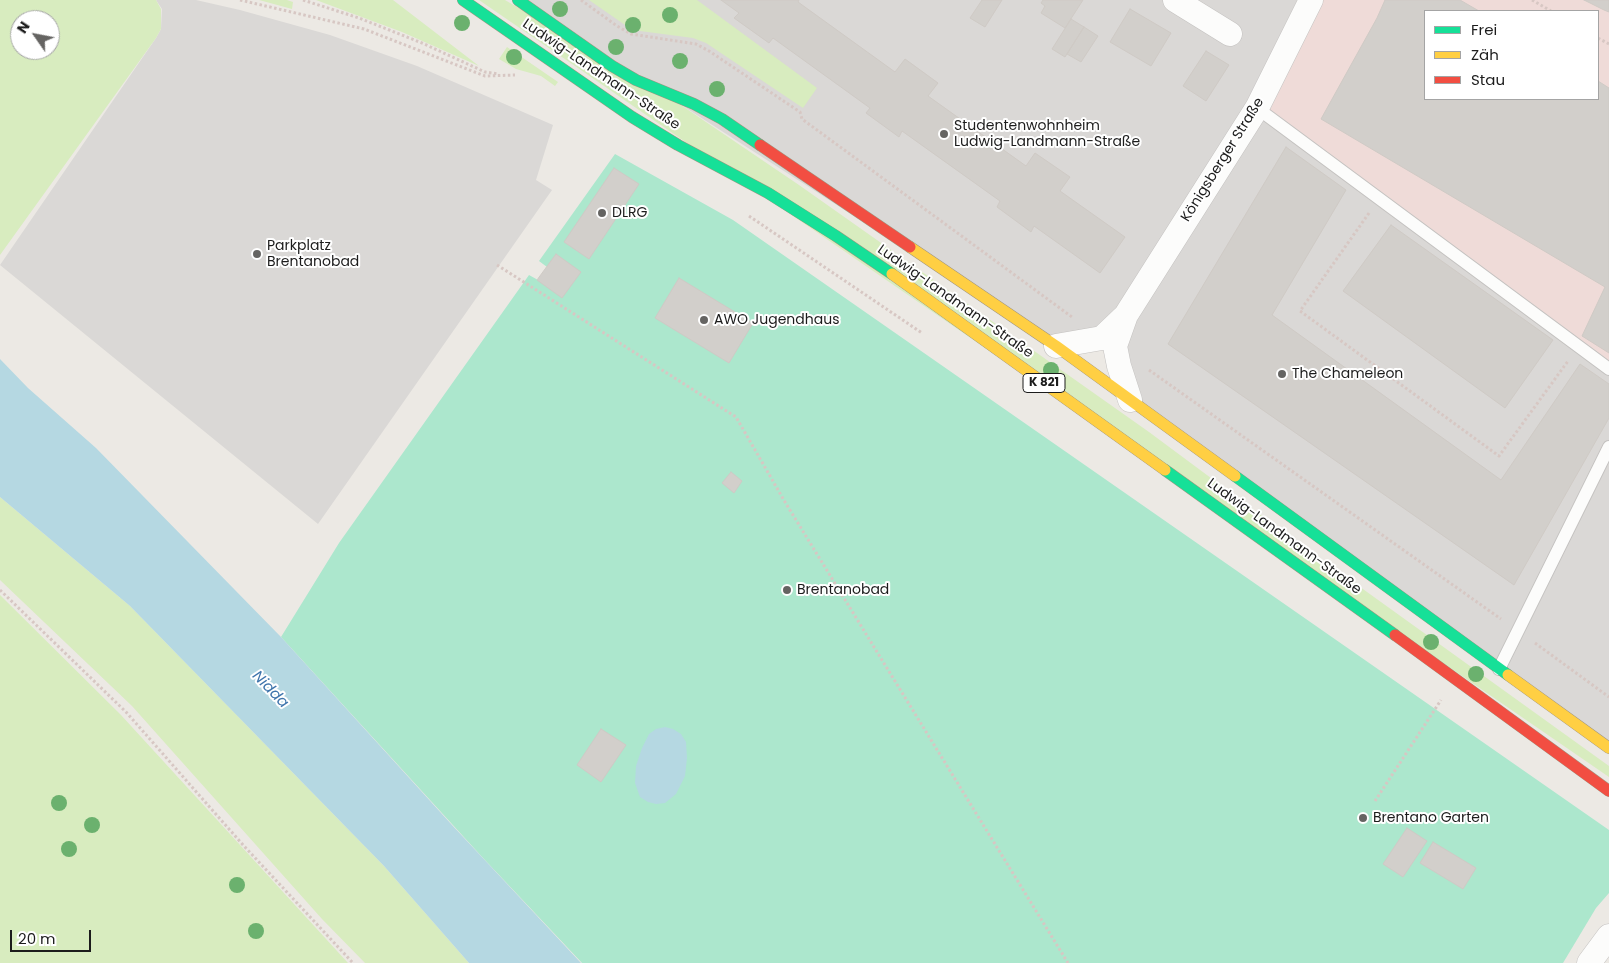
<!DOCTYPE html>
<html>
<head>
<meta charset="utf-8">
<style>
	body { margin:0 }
	#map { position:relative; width:1609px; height:963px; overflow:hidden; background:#ece9e4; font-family:Poppins,sans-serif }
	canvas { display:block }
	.legend { position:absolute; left:1424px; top:10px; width:175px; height:90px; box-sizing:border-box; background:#fff; border:1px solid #a4a4a4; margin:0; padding:6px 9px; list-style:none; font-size:15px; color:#1c1c1c }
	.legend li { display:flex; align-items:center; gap:10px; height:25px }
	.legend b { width:25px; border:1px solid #a4a4a4 }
	.north { position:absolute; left:10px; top:10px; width:50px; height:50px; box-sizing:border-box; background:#fff; border:1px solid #a4a4a4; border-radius:50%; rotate:303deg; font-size:14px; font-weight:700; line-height:20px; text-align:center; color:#1c1c1c }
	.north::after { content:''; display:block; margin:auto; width:18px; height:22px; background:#656462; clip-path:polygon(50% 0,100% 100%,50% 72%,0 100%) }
	.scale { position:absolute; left:10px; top:930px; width:81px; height:22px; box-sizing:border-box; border:2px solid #1c1c1c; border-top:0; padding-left:6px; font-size:15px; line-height:18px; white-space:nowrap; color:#1c1c1c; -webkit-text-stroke:4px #fff; paint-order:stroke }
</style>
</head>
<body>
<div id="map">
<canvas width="1609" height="963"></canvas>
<ul class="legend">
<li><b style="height:6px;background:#16e098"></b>Frei</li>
<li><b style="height:6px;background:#ffcf43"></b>Zäh</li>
<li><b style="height:6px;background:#f24e42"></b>Stau</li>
</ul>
<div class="north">N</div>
<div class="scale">20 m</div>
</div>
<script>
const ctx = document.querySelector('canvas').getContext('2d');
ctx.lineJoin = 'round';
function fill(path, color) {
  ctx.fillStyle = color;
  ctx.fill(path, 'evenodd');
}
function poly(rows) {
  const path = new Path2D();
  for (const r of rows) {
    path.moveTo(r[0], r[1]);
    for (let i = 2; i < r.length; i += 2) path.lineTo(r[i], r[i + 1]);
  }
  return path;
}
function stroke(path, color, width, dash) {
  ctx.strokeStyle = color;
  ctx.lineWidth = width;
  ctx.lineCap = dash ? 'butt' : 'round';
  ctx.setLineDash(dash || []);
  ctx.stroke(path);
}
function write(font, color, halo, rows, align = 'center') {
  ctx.font = font + ' Poppins,sans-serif';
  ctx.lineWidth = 4;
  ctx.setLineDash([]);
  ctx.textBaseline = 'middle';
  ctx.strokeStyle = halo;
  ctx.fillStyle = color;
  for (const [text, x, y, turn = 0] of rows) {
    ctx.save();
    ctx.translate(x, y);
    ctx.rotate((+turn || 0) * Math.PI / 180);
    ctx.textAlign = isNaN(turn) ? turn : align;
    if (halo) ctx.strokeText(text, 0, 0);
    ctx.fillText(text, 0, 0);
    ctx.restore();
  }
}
const residential = poly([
	[156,0,196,0,240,10,330,35,417,66,553,125,536,180,552,190,318,524,0,265,156,38,161,29,162,9],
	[518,0,1311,0,1609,369,1609,746,1130,400,1126,315,1056,346]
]);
const commercial = poly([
	[1311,0,1609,0,1609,369,1257,108],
	[1425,11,1598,11,1598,99,1425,99]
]);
const grass = poly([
	[0,0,156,0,161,9,161,29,156,38,0,255],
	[20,20,50,20,50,50,20,50],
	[259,0,287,0,293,2,292,9],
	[316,0,393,0,479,66,402,32],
	[479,0,505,0,672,99,799,185,1149,432,1285,533,1609,766,1609,777],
	[589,0,697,0,817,88,803,108,706,43,693,38,640,31,625,25],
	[507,47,558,82,555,86,541,76,516,69,499,59],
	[0,497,130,606,384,866,469,963,365,963,322,919,132,706,0,580],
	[0,595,121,715,348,963,0,963]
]);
const pitch = poly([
	[615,154,733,220,1609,830,1609,893,1596,908,1563,963,582,963,483,858,281,637,339,543,529,275,538,280,547,267,539,261]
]);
const water = poly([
	[0,359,28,388,96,448,281,637,452,825,581,963,469,963,384,866,130,606,0,497],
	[665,727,673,729,681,734,686,742,687,758,685,776,676,794,665,803,656,804,648,802,640,797,635,783,636,766,642,748,649,734,656,729]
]);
const building = poly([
	[721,0,799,0,798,2,895,72,905,59,938,83,928,96,1026,166,1035,153,1070,177,1060,191,1125,237,1100,273,1034,226,1031,232,997,207,1000,201,902,131,899,137,866,113,870,108,773,38,769,43,734,18,739,13,721,0],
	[982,0,1002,0,985,27,970,18,982,0],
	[1043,0,1083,0,1065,28,1041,13,1045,6,1041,3,1043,0],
	[1385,0,1460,0,1479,11,1425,11,1425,99,1598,99,1598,81,1609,88,1609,353,1582,336,1605,287,1321,119,1377,18,1385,0],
	[1584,0,1609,0,1609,12,1604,10,1584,0],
	[1130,9,1171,33,1151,66,1110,42,1130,9],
	[1071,19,1084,27,1065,57,1052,49,1071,19],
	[1084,27,1098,36,1081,62,1067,54,1084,27],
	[1206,51,1229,65,1206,101,1183,86,1206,51],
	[1286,147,1346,190,1272,315,1501,480,1580,364,1609,384,1609,418,1514,585,1168,344,1286,147],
	[614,168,639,184,589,259,564,242,614,168],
	[1391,225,1553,340,1505,408,1343,291,1391,225],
	[556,254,581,272,562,298,537,280,556,254],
	[679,278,753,323,729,363,655,318,679,278],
	[731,472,742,481,734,493,722,483,731,472],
	[601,729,626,745,601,782,577,765,601,729],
	[1407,828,1427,841,1403,877,1383,864,1407,828],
	[1433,842,1476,868,1463,889,1420,863,1433,842]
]);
const path = poly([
	[240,0,364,29,485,76,515,75],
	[303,0,359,18,422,43,485,72,499,74],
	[581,0,617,26,631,34,696,44,709,51,800,112,802,119,1072,317],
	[1532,0,1551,11],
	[1598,38,1609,44],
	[1369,213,1300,311,1499,456,1568,361],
	[749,216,922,333],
	[497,265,736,417,785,502,1068,963],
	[1149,370,1501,619],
	[0,590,126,712,244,846,353,963],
	[1535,643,1609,697],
	[1375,801,1441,700]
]);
const lane = poly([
	[1257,108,1609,369],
	[1499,669,1609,447]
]);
const street = poly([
	[1175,0,1230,34],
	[1056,346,1102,338,1123,318],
	[1130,400,1119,366,1115,346,1126,315,1257,108,1311,0],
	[1589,963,1609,936]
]);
const fast = poly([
	[463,0,632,117,678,145,768,193,836,236,892,274],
	[518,0,612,66,636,80,694,104,722,119,760,145],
	[1165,470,1395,635],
	[1235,476,1508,675]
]);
const slow = poly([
	[910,247,1056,346,1235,476],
	[892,274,1165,470],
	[1508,675,1609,748]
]);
const jam = poly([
	[760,145,910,247],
	[1395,635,1609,791]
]);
const trees = [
	[560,9],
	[670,15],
	[462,23],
	[633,25],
	[616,47],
	[514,57],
	[680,61],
	[717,89],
	[1051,370],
	[1431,642],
	[1476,674],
	[59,803],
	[92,825],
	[69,849],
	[237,885],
	[256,931]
];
const markers = [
	[944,134,5,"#656462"],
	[602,213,5,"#656462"],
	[257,254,5,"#656462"],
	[704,320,5,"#656462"],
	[1282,374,5,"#656462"],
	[787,590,5,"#656462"],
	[1363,818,5,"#656462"]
];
const shields = [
	[1044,383,42]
];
const shieldNames = [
	["K 821",1044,383]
];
const streetNames = [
	["Ludwig-Landmann-Straße",601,75,34],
	["Königsberger Straße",1223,160,-58],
	["Ludwig-Landmann-Straße",955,302,35],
	["Ludwig-Landmann-Straße",1284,537,36]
];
const poiNames = [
	["Studentenwohnheim",954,126],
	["Ludwig-Landmann-Straße",954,142],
	["DLRG",612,213],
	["Parkplatz",267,246],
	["Brentanobad",267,262],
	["AWO Jugendhaus",714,320],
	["The Chameleon",1292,374],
	["Brentanobad",797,590],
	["Brentano Garten",1373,818]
];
const waterNames = [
	["Nidda",270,690,46]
];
fill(residential, '#dad8d6');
fill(commercial, '#efdbd8');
fill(grass, '#d8ecbf');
fill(pitch, '#ace7cd');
fill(water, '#b5d8e2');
fill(building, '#d2cfcb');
stroke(building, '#cfcac5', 1);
stroke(lane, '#c4c2c0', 14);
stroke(street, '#c4c2c0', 25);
stroke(fast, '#a19681', 12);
stroke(slow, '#a19681', 12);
stroke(jam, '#a19681', 12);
stroke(path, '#d7c7c3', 3, [2.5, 2.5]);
stroke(lane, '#fcfcfb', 12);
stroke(street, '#fcfcfb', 24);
stroke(fast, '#16e098', 11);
stroke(slow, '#ffcf43', 11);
stroke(jam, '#f24e42', 11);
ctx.fillStyle = '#6bb16e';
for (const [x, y] of trees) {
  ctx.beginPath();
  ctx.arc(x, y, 8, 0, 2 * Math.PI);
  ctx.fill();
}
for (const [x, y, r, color] of markers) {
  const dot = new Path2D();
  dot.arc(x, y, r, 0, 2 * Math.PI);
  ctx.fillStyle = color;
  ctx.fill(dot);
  stroke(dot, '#fff', 2);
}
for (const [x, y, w] of shields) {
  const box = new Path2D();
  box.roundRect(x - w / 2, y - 9.5, w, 19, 4);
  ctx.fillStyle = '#fff';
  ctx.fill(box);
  stroke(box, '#1c1c1c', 1);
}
write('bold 12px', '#1c1c1c', null, shieldNames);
write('14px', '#1c1c1c', '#fff', streetNames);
write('14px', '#1c1c1c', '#fff', poiNames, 'left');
write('italic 15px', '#3f75ac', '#fff', waterNames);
</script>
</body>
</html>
